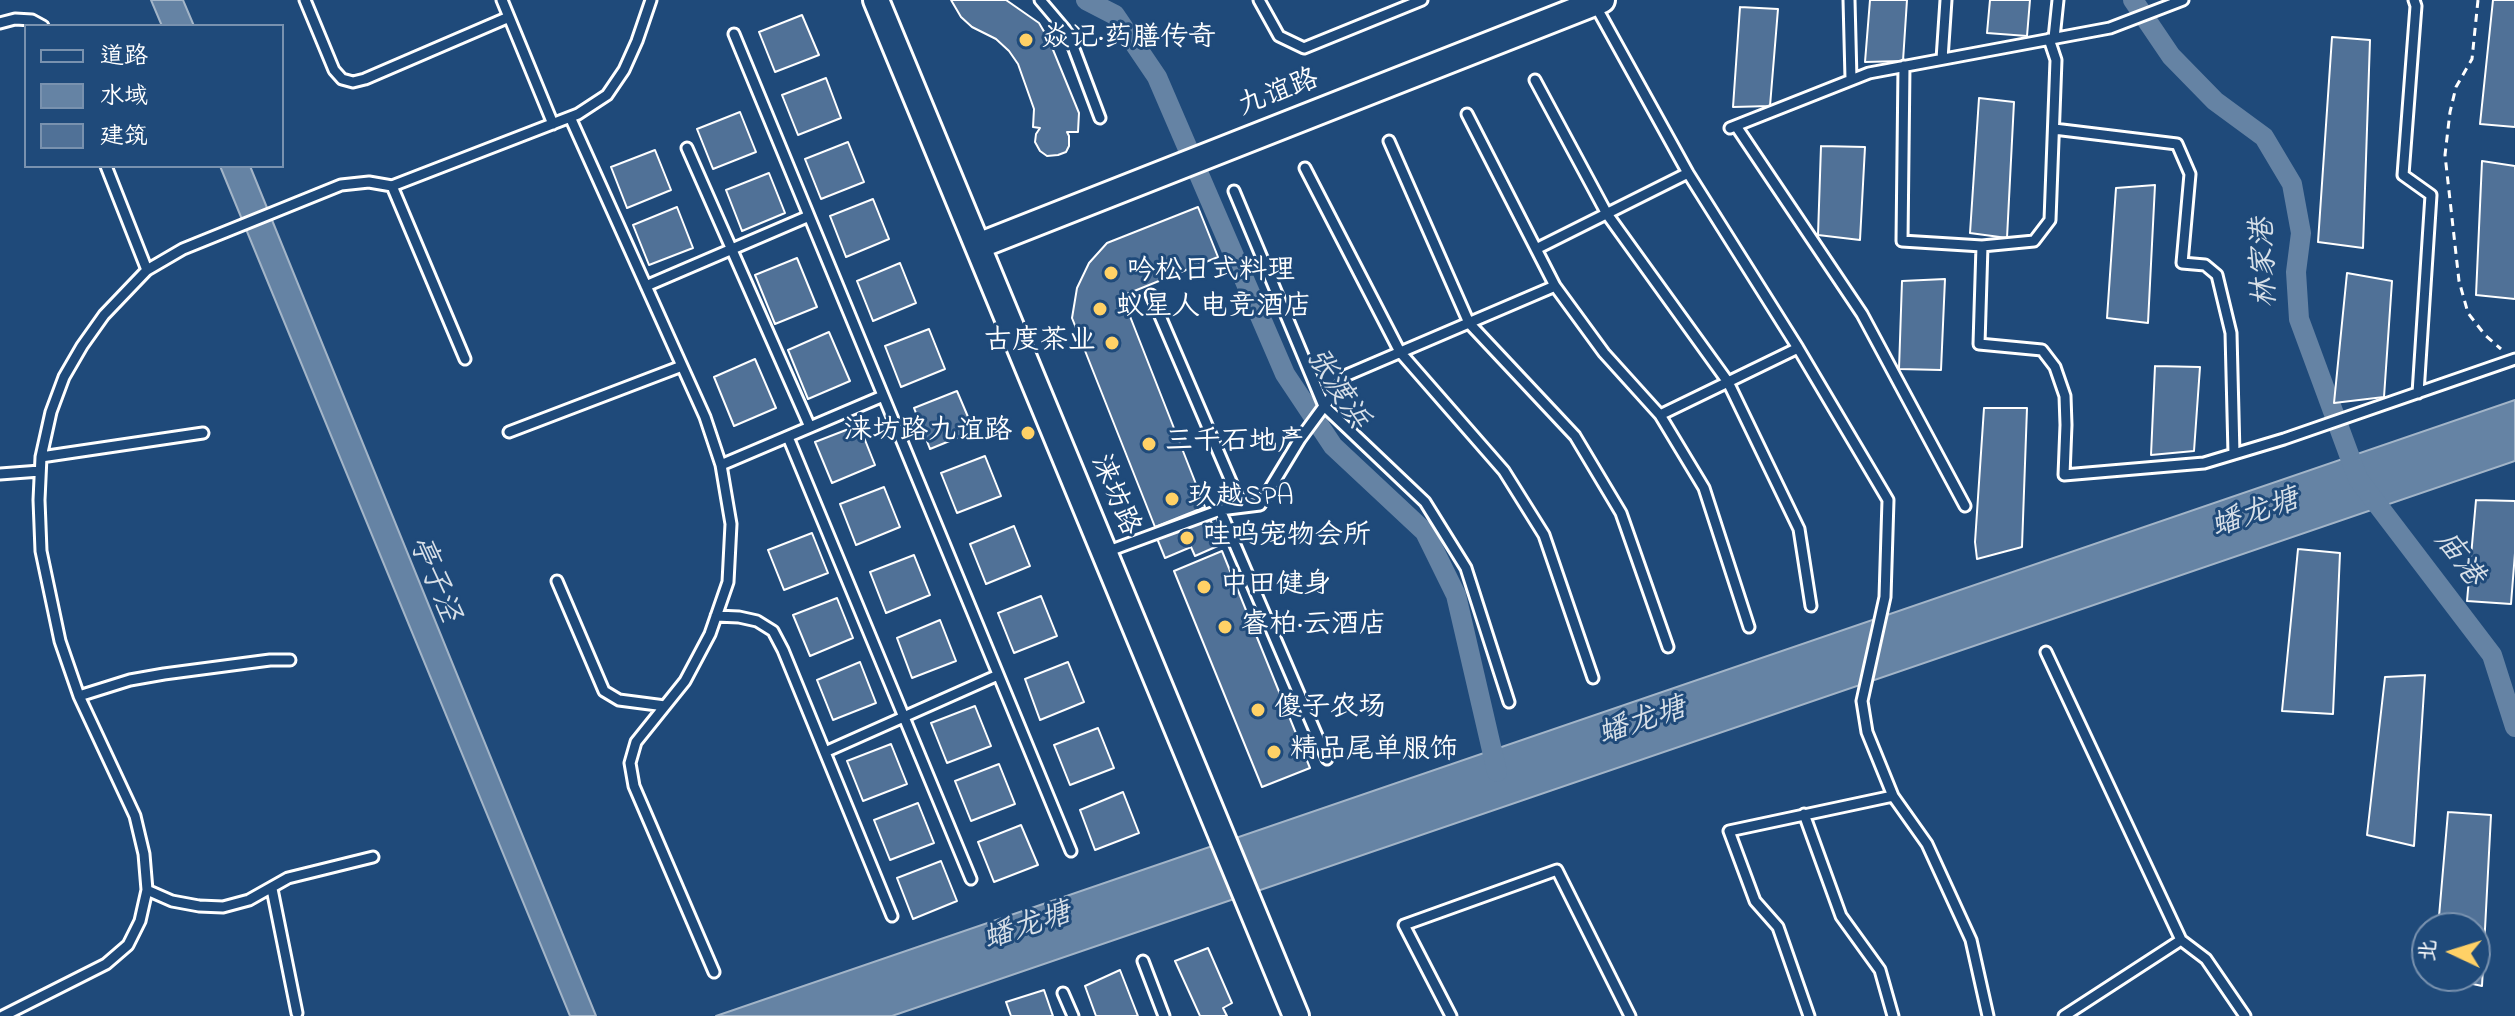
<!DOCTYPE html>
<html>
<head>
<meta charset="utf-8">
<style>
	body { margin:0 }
	#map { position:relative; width:2515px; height:1016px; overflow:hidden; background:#1f4a7a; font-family:"Indie Flower","LXGW WenKai TC",sans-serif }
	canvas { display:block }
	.legend { position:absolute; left:24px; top:24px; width:260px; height:144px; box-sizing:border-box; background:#1f4a7a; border:2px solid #7992af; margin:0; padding:10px 14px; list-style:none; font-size:24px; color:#fff }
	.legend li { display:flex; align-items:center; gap:16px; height:40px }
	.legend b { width:40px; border:2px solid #7992af }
	.north { position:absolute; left:2411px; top:912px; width:80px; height:80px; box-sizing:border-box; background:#1f4a7a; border:2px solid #7992af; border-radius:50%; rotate:274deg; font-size:22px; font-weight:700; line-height:32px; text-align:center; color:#fff }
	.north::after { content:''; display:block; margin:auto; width:28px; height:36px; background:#ffd166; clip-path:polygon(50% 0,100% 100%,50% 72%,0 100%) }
</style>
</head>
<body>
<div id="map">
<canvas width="2515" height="1016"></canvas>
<ul class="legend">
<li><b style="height:10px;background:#1f4a7a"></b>道路</li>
<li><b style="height:22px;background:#6583a4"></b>水域</li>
<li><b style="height:22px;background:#507197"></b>建筑</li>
</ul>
<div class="north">北</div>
</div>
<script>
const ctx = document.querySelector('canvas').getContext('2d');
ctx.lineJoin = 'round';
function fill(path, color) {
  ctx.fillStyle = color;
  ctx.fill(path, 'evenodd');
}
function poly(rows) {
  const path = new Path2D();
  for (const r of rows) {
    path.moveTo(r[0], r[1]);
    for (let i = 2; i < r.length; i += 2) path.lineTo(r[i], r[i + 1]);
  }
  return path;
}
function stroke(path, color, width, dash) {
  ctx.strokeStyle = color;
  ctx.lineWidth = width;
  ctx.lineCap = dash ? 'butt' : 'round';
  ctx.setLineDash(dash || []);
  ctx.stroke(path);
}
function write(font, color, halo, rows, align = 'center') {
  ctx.font = font + ' "Indie Flower","LXGW WenKai TC",sans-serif';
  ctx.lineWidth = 6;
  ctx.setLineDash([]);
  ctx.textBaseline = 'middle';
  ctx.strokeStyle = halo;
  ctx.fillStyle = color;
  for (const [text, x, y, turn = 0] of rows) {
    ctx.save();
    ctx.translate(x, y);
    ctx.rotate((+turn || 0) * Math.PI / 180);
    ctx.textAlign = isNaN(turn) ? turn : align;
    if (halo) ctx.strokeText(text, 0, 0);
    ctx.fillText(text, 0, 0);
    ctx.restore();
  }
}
const water = poly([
	[151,0,183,0,194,26,162,26,151,0],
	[220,166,250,166,596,1016,570,1016,220,166],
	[2515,400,2515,461,892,1016,716,1016,2515,400]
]);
const canal = poly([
	[1086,0,1115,15,1157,77,1285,374,1333,446,1425,532,1456,595,1497,772],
	[2133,0,2171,56,2215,101,2264,137,2292,184,2301,233,2296,272,2299,319,2358,479,2492,655,2515,727]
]);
const building = poly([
	[951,0,1006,0,1039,23,1049,40,1079,113,1078,132,1067,132,1069,136,1069,146,1066,152,1058,155,1047,156,1040,151,1035,142,1036,134,1040,128,1033,127,1034,109,1018,64,1009,51,996,39,972,27,961,17,951,0],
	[1870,0,1907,0,1903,61,1865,62,1870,0],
	[1990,0,2030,0,2027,36,1987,33,1990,0],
	[2493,0,2515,0,2515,127,2480,124,2493,0],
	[1740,7,1778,9,1770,106,1733,107,1740,7],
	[802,15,819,55,775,72,759,32,802,15],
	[2332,37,2370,40,2363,248,2318,242,2332,37],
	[826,78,841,118,798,135,782,95,826,78],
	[1979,98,2014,102,2007,238,1970,233,1979,98],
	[740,112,756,152,713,169,697,129,740,112],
	[848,142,864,182,821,199,805,159,848,142],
	[1821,146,1865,147,1860,240,1818,235,1821,146],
	[655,150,671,190,627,208,611,167,655,150],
	[2482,161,2515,166,2515,299,2476,295,2482,161],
	[769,173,785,213,742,231,726,190,769,173],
	[2155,185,2148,323,2107,318,2116,188,2155,185],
	[873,199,889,239,846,257,830,216,873,199],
	[677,207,693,248,649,265,633,225,677,207],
	[1198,207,1218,257,1122,296,1205,507,1155,527,1072,318,1077,288,1089,263,1107,243,1198,207],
	[797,258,817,307,775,324,755,275,797,258],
	[900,263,916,303,873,321,857,281,900,263],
	[2347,273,2392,281,2384,397,2334,403,2347,273],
	[1945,279,1941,370,1899,369,1902,281,1945,279],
	[929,329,945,369,901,387,885,346,929,329],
	[829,332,850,381,808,399,788,350,829,332],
	[755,359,776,408,734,426,714,377,755,359],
	[2155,366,2200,367,2194,451,2151,455,2155,366],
	[957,391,974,431,930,449,914,408,957,391],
	[1984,408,2027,408,2022,547,1977,559,1975,542,1984,408],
	[859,425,875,465,832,483,815,442,859,425],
	[985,456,1001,496,957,513,941,473,985,456],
	[884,487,900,527,856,545,840,504,884,487],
	[2476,500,2515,501,2515,553,2511,604,2467,601,2476,500],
	[1209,516,1220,545,1195,556,1191,547,1165,558,1156,536,1209,516],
	[1014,526,1030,566,986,584,970,544,1014,526],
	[812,533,828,573,784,590,768,550,812,533],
	[2298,549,2340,553,2333,714,2282,711,2298,549],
	[1222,551,1310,768,1262,787,1174,571,1222,551],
	[914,555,930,595,886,613,870,572,914,555],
	[1041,596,1057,636,1014,653,998,613,1041,596],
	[837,598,853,638,810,656,793,615,837,598],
	[940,620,956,661,912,678,897,638,940,620],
	[860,662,876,703,833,720,817,680,860,662],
	[1068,662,1084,702,1040,720,1025,679,1068,662],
	[2425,675,2414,846,2367,835,2385,677,2425,675],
	[975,706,991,746,947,763,931,723,975,706],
	[1098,728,1114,768,1070,785,1054,745,1098,728],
	[891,744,907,784,863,801,847,761,891,744],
	[999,764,1015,804,971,821,955,781,999,764],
	[1123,792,1139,833,1095,850,1080,810,1123,792],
	[918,803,934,843,890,860,874,820,918,803],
	[2448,812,2491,815,2482,986,2437,976,2475,976,2475,928,2438,928,2448,812],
	[1021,825,1038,865,994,882,978,842,1021,825],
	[941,861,957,901,913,919,897,878,941,861],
	[1208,948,1232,1003,1223,1008,1227,1016,1200,1016,1175,961,1208,948],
	[1120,970,1138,1016,1096,1016,1085,986,1120,970],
	[1044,990,1053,1016,1011,1016,1006,1002,1044,990]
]);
const path = poly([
	[2478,0,2472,59,2456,87,2450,112,2445,155,2459,281,2468,313,2485,335,2501,349]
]);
const service = poly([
	[305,0,334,70,342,79,353,82,365,79,509,17],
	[502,0,553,124],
	[1040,0,1068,33,1100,118],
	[1259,0,1279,36,1304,48,1422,0],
	[1849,0,1851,79],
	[2414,0,2416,6,2403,175,2431,195,2418,393],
	[1594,3,1688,173,1798,348,1888,500,1885,597,1862,701,1867,732,1893,796,1927,844,1971,940,1988,1016],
	[0,23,15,19,32,20,43,26],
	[734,34,1071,851],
	[2054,38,2058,0],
	[2049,39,2056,60,2050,220,2034,241,1982,246,1979,344,2042,350,2055,367,2065,396,2066,425,2064,475,2204,463,2284,439,2515,359],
	[1942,59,1946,0],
	[1904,66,1902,241,1982,246],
	[1535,80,1607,214,1728,382,1799,529,1811,606],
	[1467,114,1555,286,1604,353,1660,415,1704,488,1749,627],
	[570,117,705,417,721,465,731,524,728,582,710,634,685,681,636,742,630,763,634,786,714,972],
	[1736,126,1862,314,1965,506],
	[1730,128,1869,73,2110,28,2183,0],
	[2054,129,2177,144,2190,174,2182,263,2205,265,2217,275,2231,333,2234,454],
	[1389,141,1469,323,1575,436,1621,513,1668,647],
	[687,148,810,427],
	[106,166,147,270],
	[1305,168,1400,352,1504,471,1544,535,1593,678],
	[392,186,465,359],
	[1234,191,1324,406,1425,502,1466,568,1509,702],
	[1536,249,1688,173],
	[646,286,809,216],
	[1151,295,1242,507],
	[1660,415,1798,348],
	[509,432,682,366],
	[788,437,971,879],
	[41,457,203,433],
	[721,465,883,396],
	[0,474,40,471],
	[1220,510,1327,759],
	[1106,552,1220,510,1260,505,1300,439,1347,375,1555,286],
	[557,581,604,691,619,700,665,706],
	[716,616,739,617,757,621,773,631,783,650,892,916],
	[2046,652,2181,940,2206,959,2245,1016],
	[79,696,130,680,164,674,270,660,290,660],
	[825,752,998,675],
	[1804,814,1841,916,1880,970,1893,1016],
	[272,889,297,1013],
	[147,890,172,901,199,906,223,907,249,900,288,878,373,857],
	[1143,961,1164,1016],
	[1063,993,1073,1016],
	[3,1016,106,964,128,945,140,921,147,890,144,854,135,816,79,696,60,641,41,551,39,500,41,457,51,412,64,377,82,346,104,315,147,270,183,249,341,185,369,182,392,186,578,114,607,95,624,70,637,41,651,0],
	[1451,1016,1404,925,1557,870,1630,1016],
	[1809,1016,1778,927,1755,901,1729,831,1893,796],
	[2064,1016,2181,940]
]);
const tertiary = poly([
	[876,0,1296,1016],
	[978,246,1602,0]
]);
const markers = [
	[1026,40,8,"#ffd166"],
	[1111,273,8,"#ffd166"],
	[1100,309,8,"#ffd166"],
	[1112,343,8,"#ffd166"],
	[1028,433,8,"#ffd166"],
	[1149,444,8,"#ffd166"],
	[1172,499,8,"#ffd166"],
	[1187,538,8,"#ffd166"],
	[1204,587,8,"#ffd166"],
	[1225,627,8,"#ffd166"],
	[1258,710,8,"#ffd166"],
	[1274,752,8,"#ffd166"]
];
const poiNames = [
	["焱记·药膳传奇",1042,40],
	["吟松日式料理",1127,273],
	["蚁星人电竞酒店",1116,309],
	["古度茶业",1096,343,"right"],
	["涞坊路九谊路",1012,433,"right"],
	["三千石地产",1165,444],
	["玖越SPA",1188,499],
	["哇呜宠物会所",1203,538],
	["中田健身",1220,587],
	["睿柏·云酒店",1241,627],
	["傻子农场",1274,710],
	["精品尾单服饰",1290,752]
];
const streetNames = [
	["九谊路",1279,95,-21],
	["涞坊路",1113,496,67]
];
const waterNames = [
	["林家港",2267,263,-92],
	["张渡浜",1335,390,57],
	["蟠龙塘",2256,516,-19],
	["庙港",2457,560,53],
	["亭子泾",432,580,68],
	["蟠龙塘",1643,724,-18],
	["蟠龙塘",1028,929,-18]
];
fill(water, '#6583a4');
stroke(water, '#a3b5c8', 2);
stroke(canal, '#6583a4', 20);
fill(building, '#507197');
stroke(building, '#fff', 2);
stroke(service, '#fff', 15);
stroke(tertiary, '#fff', 30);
stroke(path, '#fff', 3, [8, 6]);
stroke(service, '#1f4a7a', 9);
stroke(tertiary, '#1f4a7a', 24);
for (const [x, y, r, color] of markers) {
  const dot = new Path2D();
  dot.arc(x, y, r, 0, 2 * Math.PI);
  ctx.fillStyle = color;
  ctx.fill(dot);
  stroke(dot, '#1f4a7a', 3);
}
write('28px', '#fff', '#1f4a7a', poiNames, 'left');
write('28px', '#fff', '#1f4a7a', streetNames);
write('italic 30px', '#d8e0e8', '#1f4a7a', waterNames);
</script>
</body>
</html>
